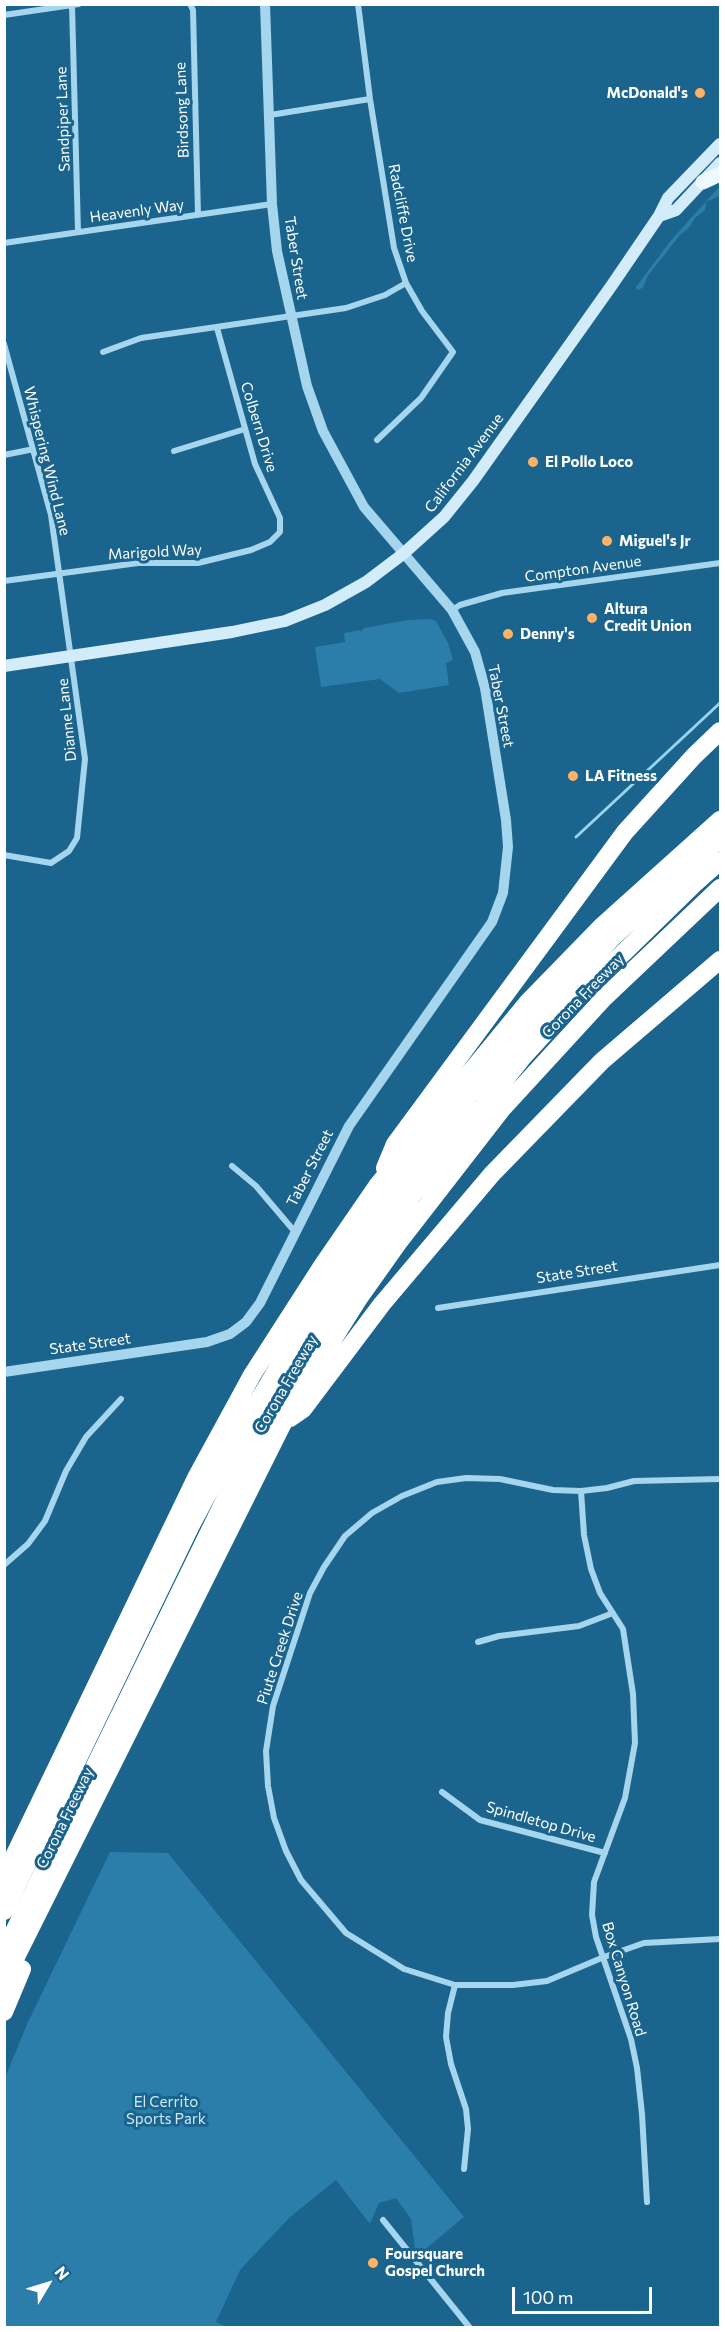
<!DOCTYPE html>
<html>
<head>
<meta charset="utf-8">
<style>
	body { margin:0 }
	#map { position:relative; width:725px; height:2332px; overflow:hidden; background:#1a648d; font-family:Commissioner,sans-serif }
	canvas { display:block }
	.frame { position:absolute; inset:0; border:6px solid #fff; pointer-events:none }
	.north { position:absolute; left:18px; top:2254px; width:60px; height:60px; -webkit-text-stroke:4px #1a648d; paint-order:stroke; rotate:52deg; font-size:16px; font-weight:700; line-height:24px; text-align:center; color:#fff }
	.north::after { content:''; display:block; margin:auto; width:21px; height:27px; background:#fff; clip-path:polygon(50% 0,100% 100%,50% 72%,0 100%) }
	.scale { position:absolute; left:512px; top:2287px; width:140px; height:27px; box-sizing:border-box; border:3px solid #fff; border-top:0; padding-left:8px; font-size:18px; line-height:21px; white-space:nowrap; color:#fff; -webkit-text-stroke:4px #1a648d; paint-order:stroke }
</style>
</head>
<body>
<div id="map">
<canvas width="725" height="2332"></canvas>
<div class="frame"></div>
<div class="north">N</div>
<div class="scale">100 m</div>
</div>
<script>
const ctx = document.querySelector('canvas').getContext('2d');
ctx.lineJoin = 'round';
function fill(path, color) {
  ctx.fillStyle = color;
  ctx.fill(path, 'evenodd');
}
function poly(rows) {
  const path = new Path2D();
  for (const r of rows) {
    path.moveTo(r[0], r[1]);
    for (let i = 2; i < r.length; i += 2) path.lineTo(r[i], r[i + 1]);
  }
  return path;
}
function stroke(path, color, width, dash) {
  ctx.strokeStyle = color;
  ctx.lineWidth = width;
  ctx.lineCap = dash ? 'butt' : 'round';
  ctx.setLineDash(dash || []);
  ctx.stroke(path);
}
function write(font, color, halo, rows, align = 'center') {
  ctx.font = font + ' Commissioner,sans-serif';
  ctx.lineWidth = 6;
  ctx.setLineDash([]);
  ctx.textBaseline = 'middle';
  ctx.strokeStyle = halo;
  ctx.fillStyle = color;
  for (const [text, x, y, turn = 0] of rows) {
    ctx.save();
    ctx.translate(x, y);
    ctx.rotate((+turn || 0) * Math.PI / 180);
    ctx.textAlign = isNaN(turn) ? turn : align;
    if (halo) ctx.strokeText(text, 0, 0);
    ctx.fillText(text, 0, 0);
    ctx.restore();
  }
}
const green = poly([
	[720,186,720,196,706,202,705,210,695,218,689,228,680,235,647,277,643,288,637,290,636,287,672,239],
	[431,619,436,621,448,643,453,660,446,663,449,685,399,693,380,679,321,687,315,647,345,642,344,633,360,630,361,632,364,628,408,620],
	[110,1852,168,1853,464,2217,416,2257,411,2219,396,2198,379,2203,370,2224,336,2180,290,2217,240,2270,216,2322,227,2327,5,2327,4,2080,28,2022]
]);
const stream = poly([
	[576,837,720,703]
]);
const minor = poly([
	[190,4,193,10,198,215],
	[358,4,370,99,394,248,406,283,422,311,453,352,421,398,377,440],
	[72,5,78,232],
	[4,15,79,4],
	[270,115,370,99],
	[4,243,272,204],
	[4,344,51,515,85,759,77,838,69,851,51,863,4,855],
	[103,352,141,338,346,308,385,295,406,283],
	[174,451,245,429],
	[4,455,34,449],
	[4,581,138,563,198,563,251,550,270,542,280,532,280,518,255,464,217,328],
	[452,610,460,605,502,593,720,563],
	[232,1166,256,1186,295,1232],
	[438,1308,720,1265],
	[720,1479,634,1481,607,1488,581,1491,553,1490,500,1479,466,1478,437,1482,402,1496,372,1513,345,1536,324,1567,310,1593,273,1706,266,1751,268,1786,274,1818,286,1851,301,1880,346,1933,404,1969,455,1985,513,1985,547,1981,604,1957,644,1943,720,1939],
	[581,1491,584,1535,591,1569,600,1593,623,1629,633,1694,635,1743,625,1798,594,1882,592,1915,596,1937,631,2039,637,2068,642,2114,647,2202],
	[4,1565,28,1544,45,1521,66,1471,86,1437,121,1399],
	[478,1642,499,1636,579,1626,613,1613],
	[442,1792,480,1820,605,1853],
	[455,1985,448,2013,446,2037,451,2064,466,2109,468,2129,464,2169],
	[383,2220,470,2328]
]);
const tertiary = poly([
	[4,1372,207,1342,230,1334,246,1322,260,1303,349,1126,492,922,503,893,508,847,506,820,485,688,475,652,452,610,364,507,323,431,307,386,277,251,272,204,265,4]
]);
const secondary = poly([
	[659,216,676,210,720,163],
	[4,666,232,632,285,621,325,605,366,582,403,554,444,517,473,481,612,285,659,216,668,198,720,144]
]);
const primary = poly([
	[703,182,720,174]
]);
const motorway = poly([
	[385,1168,395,1144,625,832,694,756,720,731],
	[290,1418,303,1409,382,1304,492,1174,602,1061,720,960],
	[4,1877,197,1476,252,1375,322,1266,377,1186,528,1002,601,927,720,820],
	[4,1911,191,1525,247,1420,311,1312,385,1205,469,1095,553,1000,612,938,720,838],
	[4,1952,241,1467,298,1363,357,1272,413,1194,522,1058,573,1002,694,884,720,861],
	[4,1981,283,1423,296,1398,359,1298,398,1243,502,1109,604,998,720,888],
	[4,2012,22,1969]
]);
const markers = [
	[700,93,6,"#ffb263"],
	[533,462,6,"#ffb263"],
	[607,541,6,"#ffb263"],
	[592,618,6,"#ffb263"],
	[508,634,6,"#ffb263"],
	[573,776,6,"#ffb263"],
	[373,2263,6,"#ffb263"]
];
const poiNames = [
	["McDonald's",688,93,"right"],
	["El Pollo Loco",545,462],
	["Miguel's Jr",619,541],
	["Altura",604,609],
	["Credit Union",604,626],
	["Denny's",520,634],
	["LA Fitness",585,776],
	["Foursquare",385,2254],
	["Gospel Church",385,2271]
];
const streetNames = [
	["Birdsong Lane",182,110,-92],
	["Sandpiper Lane",63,119,-92],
	["Heavenly Way",137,211,-8],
	["Radcliffe Drive",403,213,79],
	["Taber Street",296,258,81],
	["Colbern Drive",259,427,73],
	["Whispering Wind Lane",47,461,76],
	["California Avenue",464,463,-53],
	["Marigold Way",155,552,-3],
	["Compton Avenue",583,569,-8],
	["Taber Street",501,706,79],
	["Dianne Lane",67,720,-96],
	["Corona Freeway",583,996,-46],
	["Taber Street",310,1168,-63],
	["State Street",577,1272,-9],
	["State Street",90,1344,-8],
	["Corona Freeway",286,1384,-60],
	["Piute Creek Drive",280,1648,-72],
	["Corona Freeway",65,1818,-64],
	["Spindletop Drive",541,1822,16],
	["Box Canyon Road",624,1979,73]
];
const parkNames = [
	["El Cerrito",166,2102],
	["Sports Park",166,2119]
];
fill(green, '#2a7ea9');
stroke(stream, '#99d3f0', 3);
stroke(minor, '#a6d5ee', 6);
stroke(tertiary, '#a6d5ee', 10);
stroke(secondary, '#d3ecfa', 12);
stroke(primary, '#edf8ff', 15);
stroke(motorway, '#fff', 18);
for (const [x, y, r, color] of markers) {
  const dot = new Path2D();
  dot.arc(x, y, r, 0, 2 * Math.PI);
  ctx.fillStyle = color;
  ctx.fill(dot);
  stroke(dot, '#1a648d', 2);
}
write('bold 15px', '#fff', '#1a648d', poiNames, 'left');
write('15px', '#fff', '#1a648d', streetNames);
write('15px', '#cceafa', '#1a648d', parkNames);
</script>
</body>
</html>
